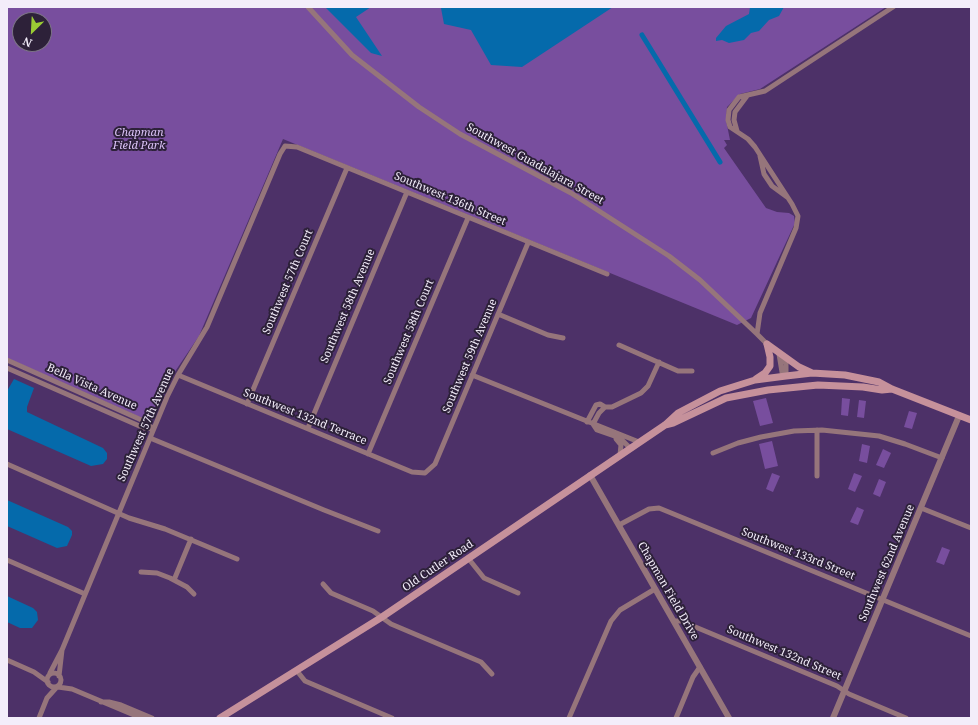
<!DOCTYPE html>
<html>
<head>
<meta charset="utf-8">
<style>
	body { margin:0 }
	#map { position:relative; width:978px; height:725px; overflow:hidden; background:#4d3168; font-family:"Noto Serif",serif }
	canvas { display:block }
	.frame { position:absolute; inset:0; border:8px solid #f3edfa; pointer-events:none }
	.north { position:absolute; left:12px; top:12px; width:40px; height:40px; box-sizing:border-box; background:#2d2139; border:1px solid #7c7386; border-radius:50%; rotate:204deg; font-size:11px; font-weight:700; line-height:16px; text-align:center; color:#f3edfa }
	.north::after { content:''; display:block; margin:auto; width:14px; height:18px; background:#9acb34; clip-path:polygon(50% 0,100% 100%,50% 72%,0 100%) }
</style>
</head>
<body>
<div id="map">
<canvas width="978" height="725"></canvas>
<div class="frame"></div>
<div class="north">N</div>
</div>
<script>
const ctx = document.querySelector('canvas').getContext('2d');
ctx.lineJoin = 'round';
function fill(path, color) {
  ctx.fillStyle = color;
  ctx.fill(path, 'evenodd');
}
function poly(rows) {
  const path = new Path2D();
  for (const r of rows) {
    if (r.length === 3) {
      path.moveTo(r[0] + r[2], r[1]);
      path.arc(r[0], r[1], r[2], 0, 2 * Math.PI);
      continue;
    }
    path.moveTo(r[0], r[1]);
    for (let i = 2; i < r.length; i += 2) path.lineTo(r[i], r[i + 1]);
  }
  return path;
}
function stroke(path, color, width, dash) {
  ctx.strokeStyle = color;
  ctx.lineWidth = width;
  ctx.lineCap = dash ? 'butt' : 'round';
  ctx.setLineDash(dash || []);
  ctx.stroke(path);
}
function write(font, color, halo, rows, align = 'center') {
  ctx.font = font + ' "Noto Serif",serif';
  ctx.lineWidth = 4;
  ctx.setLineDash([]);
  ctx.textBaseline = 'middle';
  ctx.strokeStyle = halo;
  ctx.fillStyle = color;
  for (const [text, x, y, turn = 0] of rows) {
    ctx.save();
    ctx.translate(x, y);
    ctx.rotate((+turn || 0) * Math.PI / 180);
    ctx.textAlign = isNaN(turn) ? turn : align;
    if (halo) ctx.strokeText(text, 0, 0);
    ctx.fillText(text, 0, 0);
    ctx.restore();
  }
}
const green = poly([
	[7,7,886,7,760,89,740,94,727,107,726,120,730,140,724,140,727,145,724,148,766,208,777,212,789,213,794,216,795,223,751,318,737,325,283,139,199,336,174,373,151,422,7,358],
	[20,20,44,20,44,44,20,44],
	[766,398,773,423,760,426,753,401],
	[842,398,850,399,848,416,841,415],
	[859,400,866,401,864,418,857,417],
	[909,411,917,413,912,429,904,427],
	[772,441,778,466,765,469,759,444],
	[862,444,870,446,867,463,859,461],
	[883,449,891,453,884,468,876,465],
	[772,473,780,476,773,492,766,489],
	[854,473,862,476,855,492,848,489],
	[879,479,886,482,880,497,873,494],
	[857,507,864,510,858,525,850,522],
	[942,547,950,550,944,565,936,562]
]);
const water = poly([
	[325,7,371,7,356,17,382,56,371,53],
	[432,7,613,7,522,67,491,65,471,30,444,24,441,8],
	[750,7,784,7,779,16,769,20,759,31,751,33,744,40,729,43,722,40,716,41,716,38,726,26,749,14],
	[14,379,34,388,27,407,27,412,103,448,107,453,107,459,103,464,91,466,7,429,7,391],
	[7,500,68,527,72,531,72,535,67,546,57,548,7,526],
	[7,596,33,608,37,612,38,620,32,628,20,628,7,622]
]);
const canal = poly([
	[642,35,720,162]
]);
const minor = poly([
	[308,7,352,55,419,107,460,134,571,193,669,256,700,280,757,334],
	[737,131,734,120,735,112,747,96],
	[760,156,764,174,772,186,787,197],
	[498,314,548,335,563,338],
	[619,345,678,371,692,371],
	[769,346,757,334,760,313,796,228,798,216,792,204,755,147,748,139,730,127,728,120,729,110,739,97,765,91,893,7],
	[779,354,782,372,786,376],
	[783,357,786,364,786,376],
	[7,360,146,422,153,429],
	[7,368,144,428,153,429],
	[178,375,412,472,425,473,435,464,528,243],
	[472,375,639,442],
	[247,404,347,168],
	[587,422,596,405,600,404,605,407,612,407,641,393,648,386,659,362],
	[593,424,597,430,620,438,630,448],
	[593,424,599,413,605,407],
	[308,428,407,192],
	[817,430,817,476],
	[150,438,324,510,378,531],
	[616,439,621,445,620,455],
	[713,453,738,443,761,437,794,431,822,430,879,436,905,444,942,458],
	[368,454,468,218],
	[7,464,129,518,165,529,237,559],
	[921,508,971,528],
	[619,525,649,509,659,508,971,636],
	[468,558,484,578,518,593],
	[7,560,85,594],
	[141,572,157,573,170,578,187,587,194,594],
	[174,580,191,539],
	[323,584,331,593,373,611,391,624,481,662,492,674],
	[674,621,681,621,837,686,849,694,906,718],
	[7,660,34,672,48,682],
	[297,671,305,681,312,684,392,718],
	[54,680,7],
	[50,673,62,650,167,397,178,375,207,327,280,154,285,146,297,147,607,274],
	[59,676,62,650],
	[58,687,72,689,141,718],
	[101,702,109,702,121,705,152,718],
	[39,718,47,698,56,688],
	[569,718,611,621,620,610,655,589],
	[676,718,693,677,700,667]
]);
const tertiary = poly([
	[590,475,729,718],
	[833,718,959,416]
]);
const secondary = poly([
	[767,344,799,367,812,373],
	[756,379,765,373,770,366,770,357,767,344],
	[665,425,673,423,726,398,768,390,818,385,863,387,882,390,892,389],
	[220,718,382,617,665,425,678,413,720,391,755,380,786,376,812,373,845,375,879,382,892,389,971,420]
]);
const parkNames = [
	["Chapman",139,133],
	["Field Park",139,146]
];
const streetNames = [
	["Southwest Guadalajara Street",535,164,29],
	["Southwest 136th Street",450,199,23],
	["Southwest 57th Court",288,282,-67],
	["Southwest 58th Avenue",348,306,-67],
	["Southwest 58th Court",409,332,-67],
	["Southwest 59th Avenue",470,356,-67],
	["Bella Vista Avenue",92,387,24],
	["Southwest 132nd Terrace",305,417,22],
	["Southwest 57th Avenue",146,425,-66],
	["Southwest 133rd Street",798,554,22],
	["Southwest 62nd Avenue",887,563,-67],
	["Old Cutler Road",438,566,-34],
	["Chapman Field Drive",668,591,60],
	["Southwest 132nd Street",784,653,23]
];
fill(green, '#784e9e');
fill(water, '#056aab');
stroke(canal, '#056aab', 5);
stroke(minor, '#96757b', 5);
stroke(tertiary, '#96757b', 6);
stroke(secondary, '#c6919b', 7);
write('italic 11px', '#dbc2f7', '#2d2139', parkNames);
write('11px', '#f3edfa', '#2d2139', streetNames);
</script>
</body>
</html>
